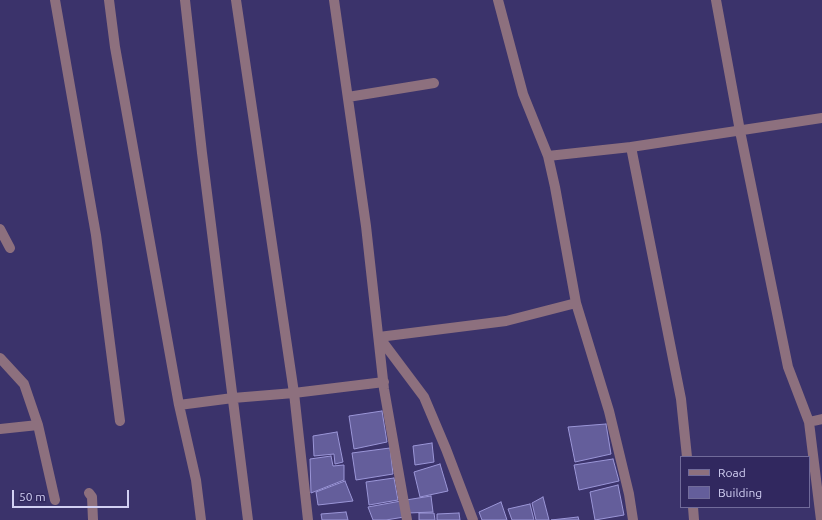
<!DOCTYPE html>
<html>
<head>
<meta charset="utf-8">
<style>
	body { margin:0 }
	#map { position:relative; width:822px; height:520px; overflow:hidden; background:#3b336b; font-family:Ubuntu,sans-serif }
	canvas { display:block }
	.legend { position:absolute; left:680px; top:456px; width:130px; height:52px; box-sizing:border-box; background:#31285f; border:1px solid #716b9a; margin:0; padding:5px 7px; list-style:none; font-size:12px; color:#d2d0f3 }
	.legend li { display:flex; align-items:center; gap:8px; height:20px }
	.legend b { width:20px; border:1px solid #716b9a }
	.scale { position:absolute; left:12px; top:490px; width:117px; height:18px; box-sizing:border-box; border:2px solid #d2d0f3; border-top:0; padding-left:5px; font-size:12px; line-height:14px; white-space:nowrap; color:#d2d0f3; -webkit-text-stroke:3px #31285f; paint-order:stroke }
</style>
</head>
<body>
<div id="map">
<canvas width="822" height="520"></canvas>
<ul class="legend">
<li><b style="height:5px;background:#8d707e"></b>Road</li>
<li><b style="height:11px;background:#645e9b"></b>Building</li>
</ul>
<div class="scale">50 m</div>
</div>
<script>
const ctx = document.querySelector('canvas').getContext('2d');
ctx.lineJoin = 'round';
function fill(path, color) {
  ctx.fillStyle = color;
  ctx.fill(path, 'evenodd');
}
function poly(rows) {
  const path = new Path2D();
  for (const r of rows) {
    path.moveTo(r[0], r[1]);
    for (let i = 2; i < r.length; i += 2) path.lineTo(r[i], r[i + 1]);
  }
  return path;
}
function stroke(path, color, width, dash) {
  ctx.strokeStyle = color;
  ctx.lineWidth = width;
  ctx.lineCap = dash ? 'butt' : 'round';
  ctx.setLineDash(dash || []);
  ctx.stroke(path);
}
const building = poly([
	[382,411,387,442,354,449,349,416,382,411],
	[606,424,611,454,575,462,568,427,606,424],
	[337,432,343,462,335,464,334,454,314,456,313,436,337,432],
	[432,443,434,462,415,465,413,446,432,443],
	[390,448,393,474,356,480,352,453,390,448],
	[331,456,333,466,344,465,344,480,311,493,310,459,331,456],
	[613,459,619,481,579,490,574,465,613,459],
	[440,464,448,491,420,497,414,472,440,464],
	[394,478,398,500,369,505,366,482,394,478],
	[345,481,353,501,318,505,316,492,345,481],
	[618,485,624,515,595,520,590,492,618,485],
	[431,496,433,512,408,513,406,500,431,496],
	[543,497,549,520,536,520,532,503,543,497],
	[401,501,404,517,386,520,373,520,368,507,401,501],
	[501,502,507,520,482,520,479,512,501,502],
	[530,504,534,520,512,520,508,509,530,504],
	[346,512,348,520,322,520,321,514,346,512],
	[419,513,434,513,435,520,419,520,419,513],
	[459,513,460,520,437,520,437,514,459,513],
	[578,517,579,520,551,520,578,517]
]);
const minor = poly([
	[55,0,96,235,120,421],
	[109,0,115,47,179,405,196,480,201,520],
	[185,0,202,153,248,520],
	[236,0,294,393,308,520],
	[334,0,366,226,384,389,407,520],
	[498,0,523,94,548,156,555,187,576,303,609,411,629,494,633,520],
	[716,0,740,131,788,367,809,422,821,520],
	[348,97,434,83],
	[631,147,681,399,687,457],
	[548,156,631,147,822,118],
	[0,229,10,248],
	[0,358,24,384,38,425,55,500],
	[179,405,233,398,294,393,384,382],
	[809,422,822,419],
	[0,429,38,425],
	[89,493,92,497,93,520],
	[693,507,694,520],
	[473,520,446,449,424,397,379,337,506,321,576,303]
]);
fill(building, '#645e9b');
stroke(building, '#9b96d7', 1);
stroke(minor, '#8d707e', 10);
</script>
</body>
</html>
